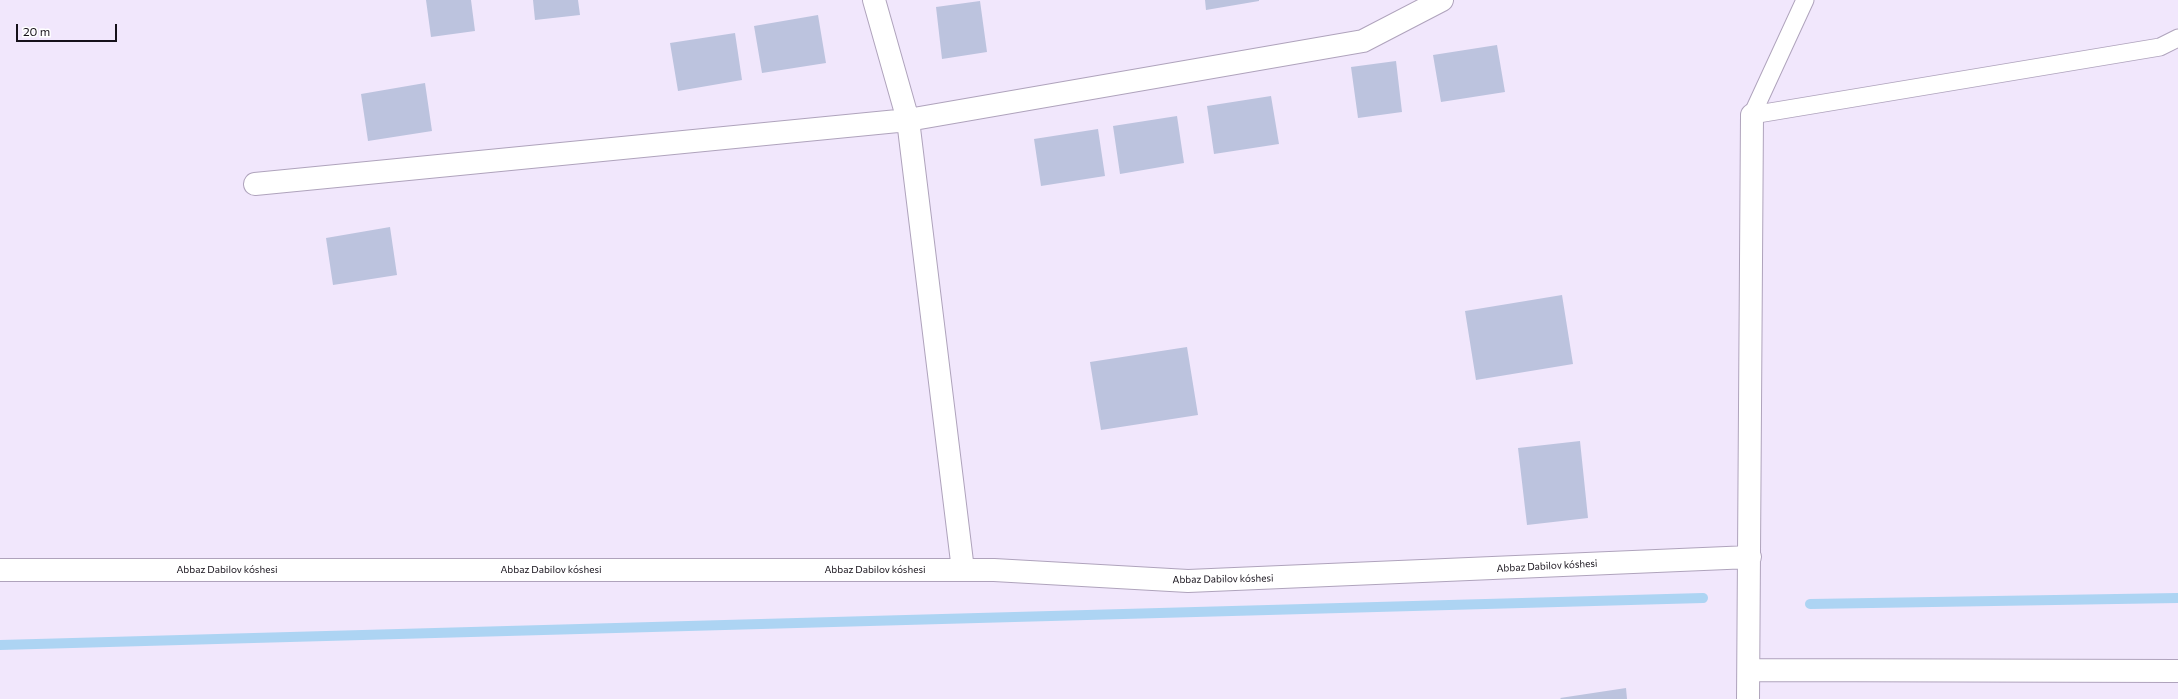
<!DOCTYPE html>
<html>
<head>
<meta charset="utf-8">
<style>
	body { margin:0 }
	#map { position:relative; width:2178px; height:699px; overflow:hidden; background:#f1e7fc; font-family:Commissioner,sans-serif }
	canvas { display:block }
	.scale { position:absolute; left:16px; top:24px; width:101px; height:18px; box-sizing:border-box; border:2px solid #16111a; border-top:0; padding-left:5px; font-size:12px; line-height:14px; white-space:nowrap; color:#16111a; -webkit-text-stroke:3px #fff; paint-order:stroke }
</style>
</head>
<body>
<div id="map">
<canvas width="2178" height="699"></canvas>
<div class="scale">20 m</div>
</div>
<script>
const ctx = document.querySelector('canvas').getContext('2d');
ctx.lineJoin = 'round';
function poly(rows) {
  const path = new Path2D();
  for (const r of rows) {
    path.moveTo(r[0], r[1]);
    for (let i = 2; i < r.length; i += 2) path.lineTo(r[i], r[i + 1]);
  }
  return path;
}
function stroke(path, color, width, dash) {
  ctx.strokeStyle = color;
  ctx.lineWidth = width;
  ctx.lineCap = dash ? 'butt' : 'round';
  ctx.setLineDash(dash || []);
  ctx.stroke(path);
}
function fill(path, color) {
  ctx.fillStyle = color;
  ctx.fill(path, 'evenodd');
}
function write(font, color, halo, rows, align = 'center') {
  ctx.font = font + ' Commissioner,sans-serif';
  ctx.lineWidth = 3;
  ctx.setLineDash([]);
  ctx.textBaseline = 'middle';
  ctx.strokeStyle = halo;
  ctx.fillStyle = color;
  for (const [text, x, y, turn = 0] of rows) {
    ctx.save();
    ctx.translate(x, y);
    ctx.rotate((+turn || 0) * Math.PI / 180);
    ctx.textAlign = isNaN(turn) ? turn : align;
    if (halo) ctx.strokeText(text, 0, 0);
    ctx.fillText(text, 0, 0);
    ctx.restore();
  }
}
const stream = poly([
	[1810,604,2178,598],
	[0,645,1703,598]
]);
const building = poly([
	[426,0,471,0,475,31,431,37],
	[533,0,578,0,580,15,535,20],
	[1205,0,1259,0,1259,1,1206,10],
	[980,1,987,52,942,59,936,7],
	[818,15,826,63,762,73,754,26],
	[735,33,742,80,678,91,670,43],
	[1497,45,1505,92,1441,102,1433,55],
	[1396,61,1402,112,1358,118,1351,67],
	[425,83,432,131,368,141,361,94],
	[1271,96,1279,144,1214,154,1207,106],
	[1177,116,1184,163,1120,174,1113,126],
	[1098,129,1105,176,1041,186,1034,139],
	[390,227,397,275,333,285,326,238],
	[1562,295,1573,364,1476,380,1465,311],
	[1187,347,1198,415,1101,430,1090,362],
	[1580,441,1588,518,1527,525,1518,448],
	[1626,688,1627,699,1561,699,1560,698]
]);
const lane = poly([
	[1752,115,2160,47,2178,38],
	[1752,115,1805,0]
]);
const street = poly([
	[874,0,908,120,963,570],
	[255,184,908,120,1363,41,1442,0],
	[0,570,994,570,1188,581,1750,557],
	[1749,670,2178,671],
	[1748,699,1752,115]
]);
const streetNames = [
	["Abbaz Dabilov kóshesi",1547,566,-3],
	["Abbaz Dabilov kóshesi",227,570],
	["Abbaz Dabilov kóshesi",551,570],
	["Abbaz Dabilov kóshesi",875,570],
	["Abbaz Dabilov kóshesi",1223,579,-1]
];
stroke(stream, '#add4f3', 10);
fill(building, '#bcc3de');
stroke(lane, '#afa3bc', 19);
stroke(street, '#afa3bc', 24);
stroke(lane, '#fff', 17);
stroke(street, '#fff', 22);
write('10px', '#16111a', '#fff', streetNames);
</script>
</body>
</html>
